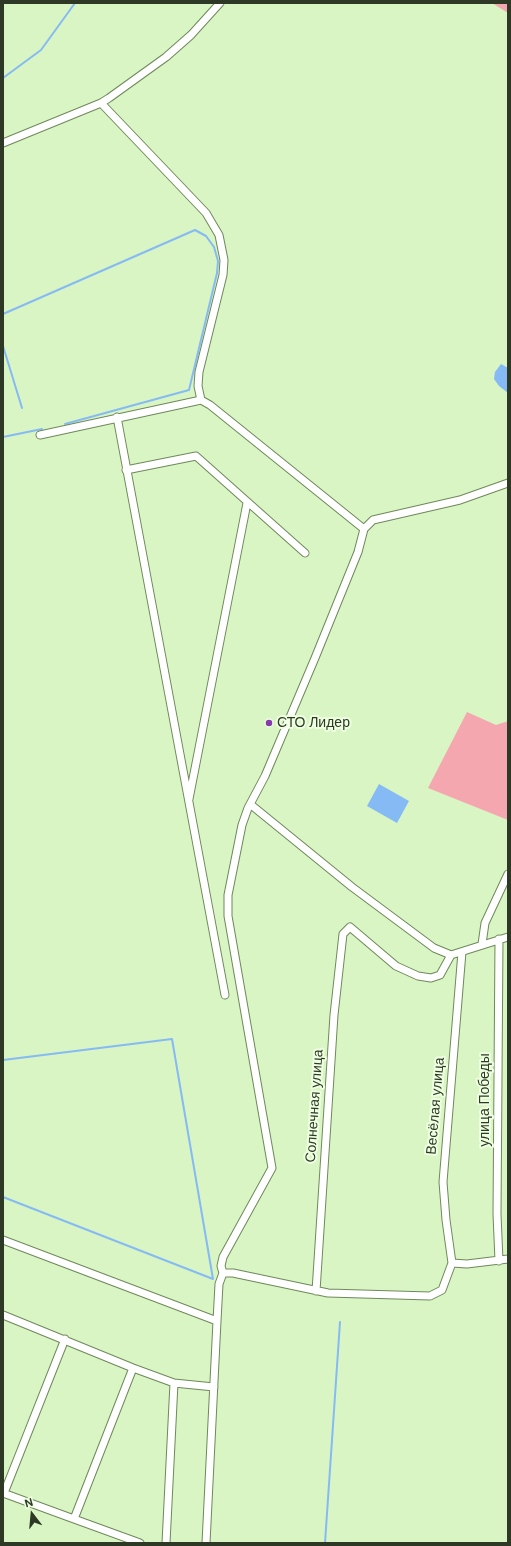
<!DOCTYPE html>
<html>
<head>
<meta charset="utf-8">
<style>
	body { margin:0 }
	#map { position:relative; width:511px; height:1546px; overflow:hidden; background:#d9f5c4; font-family:"DM Sans",sans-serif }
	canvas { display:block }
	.frame { position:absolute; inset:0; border:4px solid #2d3825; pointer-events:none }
	.north { position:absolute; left:12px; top:1494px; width:40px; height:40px; -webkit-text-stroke:3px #eeffe1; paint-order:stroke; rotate:344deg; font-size:11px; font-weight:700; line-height:16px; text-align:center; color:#2d3825 }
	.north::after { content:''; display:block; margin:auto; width:14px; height:18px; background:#2d3825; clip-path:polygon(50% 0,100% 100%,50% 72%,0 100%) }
</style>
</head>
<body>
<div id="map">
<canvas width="511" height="1546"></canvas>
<div class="frame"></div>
<div class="north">N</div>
</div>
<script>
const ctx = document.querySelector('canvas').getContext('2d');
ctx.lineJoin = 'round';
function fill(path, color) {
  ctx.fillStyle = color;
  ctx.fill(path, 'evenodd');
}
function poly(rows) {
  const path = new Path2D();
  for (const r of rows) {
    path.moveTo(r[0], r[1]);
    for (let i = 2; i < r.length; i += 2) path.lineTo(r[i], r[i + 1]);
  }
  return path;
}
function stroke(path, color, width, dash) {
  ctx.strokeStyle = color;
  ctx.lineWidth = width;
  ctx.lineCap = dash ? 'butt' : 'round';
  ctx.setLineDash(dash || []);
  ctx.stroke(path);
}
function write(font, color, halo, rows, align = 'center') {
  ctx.font = font + ' "DM Sans",sans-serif';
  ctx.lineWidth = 4;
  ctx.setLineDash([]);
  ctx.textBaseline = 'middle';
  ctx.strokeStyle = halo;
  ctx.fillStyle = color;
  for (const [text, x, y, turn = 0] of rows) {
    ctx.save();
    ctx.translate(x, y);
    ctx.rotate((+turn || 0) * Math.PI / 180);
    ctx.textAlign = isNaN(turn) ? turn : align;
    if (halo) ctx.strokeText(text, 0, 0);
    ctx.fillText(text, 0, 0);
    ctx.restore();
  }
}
const green = poly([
	[492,3,508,3,508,13],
	[467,712,496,725,508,721,508,820,428,788]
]);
const water = poly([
	[501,364,508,368,508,393,499,386,494,379,495,372],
	[379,784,409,801,397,823,367,806]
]);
const stream = poly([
	[3,78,41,50,75,3],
	[3,314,195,230,206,236,214,247,218,261,217,273,189,390,65,424],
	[3,346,22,408],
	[3,437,42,429],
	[3,1060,172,1039,213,1279,3,1197],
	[325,1543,340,1322]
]);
const minor = poly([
	[101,103,206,213,219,235,224,260,223,275,199,372,198,386,201,400,210,405,364,529],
	[3,143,101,103,109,98,166,57,191,35,220,3],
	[117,417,225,995],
	[40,435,201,400],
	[126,470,196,456,305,553],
	[189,799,247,503],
	[250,804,352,887,434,948,451,955],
	[499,939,497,1214,499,1261],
	[482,944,485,923,508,874],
	[3,1240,217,1321],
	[452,1263,446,1220,443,1182,462,952],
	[223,1273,221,1266,223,1257,272,1168,228,916,228,895,242,825,248,808,265,776,315,658,358,552,364,529,373,520,460,500,508,483],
	[316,1291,334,1015,343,934,350,927,396,966,418,976,431,978,440,975,451,955,508,937],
	[3,1315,133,1368,174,1383,214,1387],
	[133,1368,74,1519,140,1543],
	[3,1493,74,1519],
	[4,1493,65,1339],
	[166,1543,174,1383],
	[206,1543,217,1321,219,1284,223,1273,233,1273,328,1293,430,1296,442,1290,452,1263,467,1264,508,1259]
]);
const markers = [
	[269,723,4,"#853bad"]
];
const poiNames = [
	["СТО Лидер",277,723]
];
const streetNames = [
	["улица Победы",485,1100,-90],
	["Солнечная улица",315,1106,-86],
	["Весёлая улица",436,1106,-85]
];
fill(green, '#f5a7b0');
fill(water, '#85baf4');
stroke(stream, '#85baf4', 2);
stroke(minor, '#6f885b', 9);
stroke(minor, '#fff', 7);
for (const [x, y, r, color] of markers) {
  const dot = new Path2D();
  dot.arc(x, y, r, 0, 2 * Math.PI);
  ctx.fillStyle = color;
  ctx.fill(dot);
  stroke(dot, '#eeffe1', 1.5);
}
write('14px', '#2d3825', '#eeffe1', poiNames, 'left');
write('14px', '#2d3825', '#eeffe1', streetNames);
</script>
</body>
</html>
